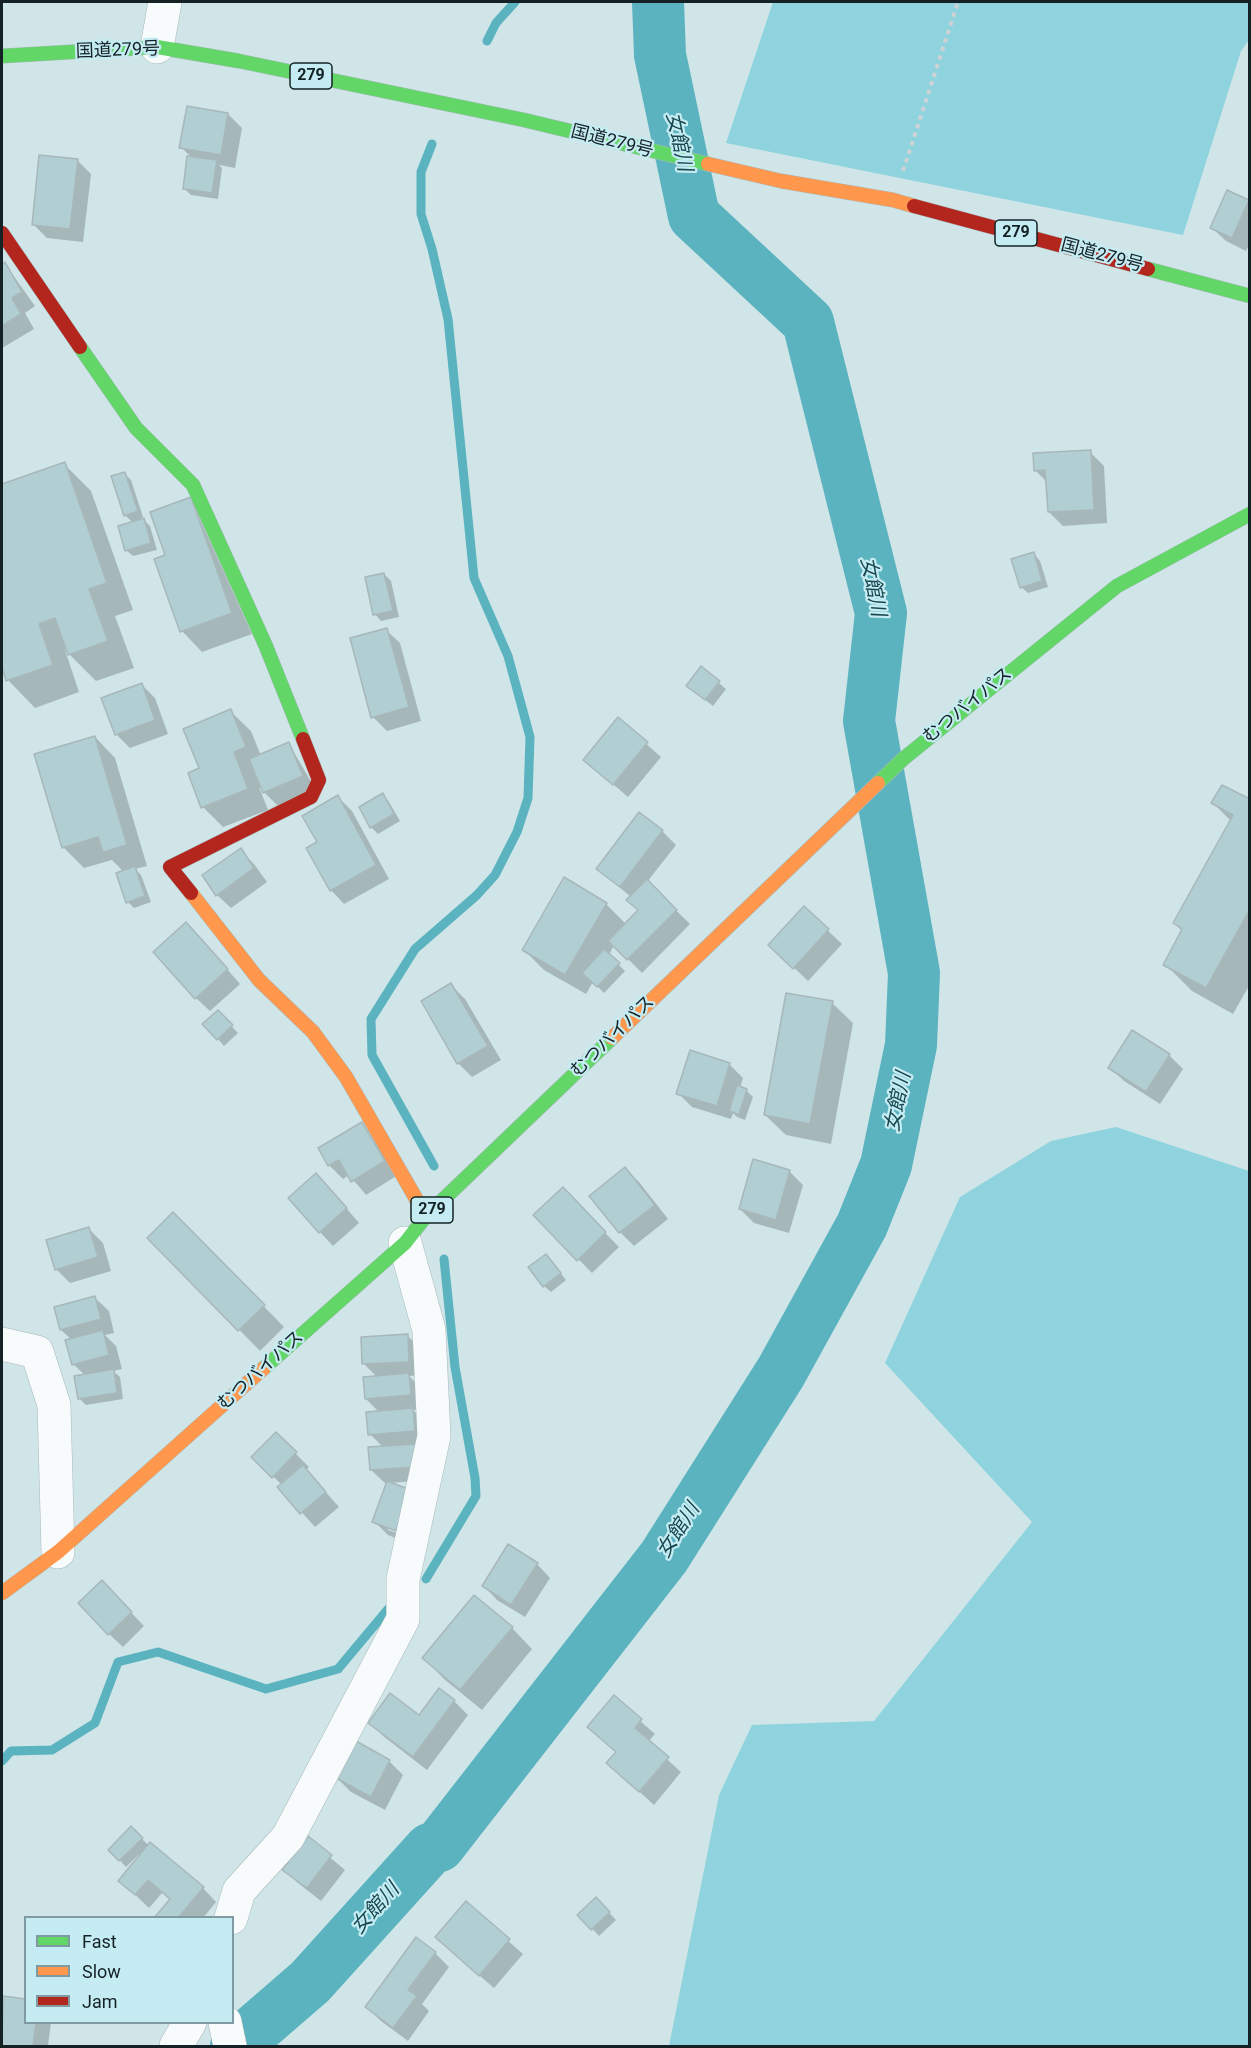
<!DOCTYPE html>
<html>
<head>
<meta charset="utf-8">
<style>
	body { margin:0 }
	#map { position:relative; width:1251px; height:2048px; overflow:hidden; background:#d0e5e8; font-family:Roboto,sans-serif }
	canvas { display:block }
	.frame { position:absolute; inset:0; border:3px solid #142225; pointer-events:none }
	.legend { position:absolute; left:24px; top:1916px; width:210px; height:108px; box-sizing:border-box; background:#c6ecf3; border:2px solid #7f9ba1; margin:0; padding:8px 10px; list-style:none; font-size:18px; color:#142225 }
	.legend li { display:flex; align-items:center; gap:12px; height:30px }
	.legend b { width:30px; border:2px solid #7f9ba1 }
</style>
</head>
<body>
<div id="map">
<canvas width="1251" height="2048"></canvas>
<div class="frame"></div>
<ul class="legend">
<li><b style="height:8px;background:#63d668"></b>Fast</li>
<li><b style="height:8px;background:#ff974d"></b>Slow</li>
<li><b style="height:8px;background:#b3261e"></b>Jam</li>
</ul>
</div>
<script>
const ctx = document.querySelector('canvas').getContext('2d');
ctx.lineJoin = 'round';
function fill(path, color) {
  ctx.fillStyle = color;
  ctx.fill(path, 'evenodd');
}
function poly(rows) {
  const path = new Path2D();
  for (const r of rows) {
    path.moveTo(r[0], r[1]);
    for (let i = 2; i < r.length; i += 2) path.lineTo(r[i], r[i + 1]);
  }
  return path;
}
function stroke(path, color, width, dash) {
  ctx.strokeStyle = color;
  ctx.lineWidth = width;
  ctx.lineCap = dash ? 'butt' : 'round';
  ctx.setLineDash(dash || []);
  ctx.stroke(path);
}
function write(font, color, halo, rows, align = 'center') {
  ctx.font = font + ' Roboto,"Noto Sans JP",sans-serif';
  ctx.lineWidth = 4.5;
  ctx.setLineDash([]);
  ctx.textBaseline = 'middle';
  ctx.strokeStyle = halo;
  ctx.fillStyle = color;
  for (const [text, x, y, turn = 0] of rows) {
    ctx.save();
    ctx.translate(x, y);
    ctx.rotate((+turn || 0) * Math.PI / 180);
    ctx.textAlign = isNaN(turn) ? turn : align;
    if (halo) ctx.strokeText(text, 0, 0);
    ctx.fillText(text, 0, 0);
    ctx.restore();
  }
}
const forest = poly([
	[773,2,1249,2,1249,40,1241,51,1183,235,726,143],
	[1116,1127,1249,1171,1249,2046,669,2046,719,1795,752,1725,874,1721,1032,1522,885,1363,960,1197,1051,1141]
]);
const shadow = poly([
	[228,114,242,128,235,168,219,165,222,168,218,199,191,195,184,188,192,158,181,147],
	[77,160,91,174,83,242,47,238,33,224],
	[1248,201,1250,243,1246,251,1226,241,1212,228],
	[5,264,35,306,25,313,34,329,2,348,2,266],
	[1090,452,1104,466,1107,523,1063,526,1049,512,1047,482,1035,470],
	[64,464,91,491,133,610,115,616,134,668,96,681,65,650,79,692,35,708,8,680,2,662,2,485],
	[124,473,131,480,143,517,141,518,150,526,157,550,133,556,126,550,133,523,125,515],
	[191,499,252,634,202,652,182,631,166,556],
	[1034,554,1040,561,1048,587,1028,593,1021,587],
	[384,574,391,581,399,617,381,621,375,614],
	[386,630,400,643,421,721,387,731,373,717],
	[701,668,726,689,713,706,695,692],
	[142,685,155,698,168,734,130,748,116,734],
	[230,711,251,731,261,756,289,744,316,790,278,806,259,787,268,810,223,827,203,807,201,769],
	[618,719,661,757,628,797,585,760],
	[95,737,115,758,147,866,135,869,141,875,151,902,134,908,128,902,124,872,112,860,84,868,63,847],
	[383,795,389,802,400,821,378,834,371,827],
	[338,797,352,811,389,879,344,904,331,890,319,843],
	[1250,802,1250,984,1233,1014,1192,991,1165,964,1183,932,1174,923,1231,821,1213,803],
	[640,814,662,831,676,845,647,882,690,924,642,973,614,945,609,955,625,971,604,993,593,982,586,994,544,970,524,950,606,904,626,924,639,911,631,897,598,869],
	[240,850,254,864,267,882,231,908,217,895],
	[804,908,842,944,808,981,784,958],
	[200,938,240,984,210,1011,196,998],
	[451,985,465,999,501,1060,472,1077,458,1063,423,1002],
	[832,1003,853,1023,831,1144,786,1135,765,1115],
	[218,1012,238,1033,224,1046,218,1039],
	[1169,1055,1183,1069,1160,1104,1124,1081,1110,1067],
	[729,1064,743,1078,740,1088,746,1090,753,1097,745,1120,737,1117,733,1113,731,1119,692,1107,678,1093],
	[362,1124,398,1175,366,1195,349,1175,343,1179,329,1165,320,1149],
	[625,1169,639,1182,668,1219,634,1246,620,1232,591,1196],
	[789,1171,803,1185,789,1233,754,1223,740,1209],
	[330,1189,359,1223,333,1246,320,1232],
	[576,1203,619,1247,592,1273,535,1215],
	[173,1214,284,1327,260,1351,150,1238],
	[89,1229,103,1243,111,1271,70,1283,56,1269],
	[552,1262,566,1280,551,1292,544,1286],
	[95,1298,109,1311,114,1333,105,1335,116,1346,122,1369,113,1371,120,1377,123,1399,86,1405,79,1398,85,1375,73,1364,72,1340,61,1330],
	[408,1336,421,1350,422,1375,409,1376,422,1389,424,1409,413,1410,427,1424,430,1480,389,1483,410,1544,388,1535,374,1521,388,1483,385,1483,371,1470,383,1447,370,1434,380,1413,366,1399,378,1378,363,1363],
	[388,1526,403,1532,402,1535,388,1530],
	[276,1434,309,1467,306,1470,339,1507,315,1527,279,1487,282,1485,253,1457],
	[537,1564,550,1578,525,1617,497,1600,484,1586],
	[102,1582,144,1626,123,1647,109,1634],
	[512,1628,532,1649,482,1710,444,1679,424,1658],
	[614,1698,655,1734,648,1742,681,1772,654,1805,608,1763,617,1753,589,1727],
	[454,1701,468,1715,427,1770,383,1736,370,1722,419,1717],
	[389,1761,403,1775,385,1810,351,1792,337,1778],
	[131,1828,149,1846,203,1888,216,1902,203,1918,156,1918,171,1900,162,1893,149,1908,120,1880,141,1856,139,1854,126,1867,110,1850],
	[308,1839,345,1870,321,1901,298,1883,284,1870],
	[596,1899,616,1920,599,1936,579,1915],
	[466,1904,523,1954,494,1988,451,1951],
	[435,1953,449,1967,422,2004,429,2011,408,2041,381,2021,367,2007],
	[4,1997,26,2022,51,2022,48,2046,2,2046,2,2015]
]);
const stream = poly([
	[487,41,496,23,515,2],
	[432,144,421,172,421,214,432,249,448,319,474,578,508,656,530,737,528,798,517,832,495,875,477,895,415,949,371,1019,372,1055,434,1166],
	[426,1579,476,1496,475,1478,455,1367,444,1259],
	[2,1761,11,1751,52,1750,95,1723,118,1662,158,1652,266,1689,338,1669,389,1608]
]);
const river = poly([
	[236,2046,310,1982,430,1849,439,1846,664,1557,781,1372,862,1225,886,1165,911,1045,914,973,869,721,881,613,808,322,694,216,660,55,658,2]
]);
const building = poly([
	[187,106,228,113,221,155,179,148,187,106],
	[39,155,78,159,70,229,32,225,39,155],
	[187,156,217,160,212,193,183,189,187,156],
	[1227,190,1249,200,1232,238,1210,228,1227,190],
	[5,262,22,292,12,298,21,314,2,326,2,264,5,262],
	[1091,450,1094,510,1048,512,1045,470,1034,471,1033,453,1091,450],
	[65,462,107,583,89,589,108,641,68,655,55,618,39,624,53,665,6,681,2,667,2,484,65,462],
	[125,472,138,511,124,516,111,476,125,472],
	[191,497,232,613,180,632,154,559,165,555,150,512,191,497],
	[144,518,151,543,125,551,118,526,144,518],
	[1034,552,1042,581,1020,588,1011,559,1034,552],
	[384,573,393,611,373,615,365,577,384,573],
	[387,628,409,707,371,718,350,638,387,628],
	[701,666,720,681,705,700,686,686,701,666],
	[142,683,155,720,115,735,101,698,142,683],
	[231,709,246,747,234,752,248,789,201,808,188,773,199,768,183,729,231,709],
	[618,717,648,742,613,785,583,760,618,717],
	[95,736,127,845,103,852,98,837,62,848,34,754,95,736],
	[289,742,303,776,263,793,249,759,289,742],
	[1222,785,1250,799,1250,909,1206,988,1163,965,1182,929,1173,923,1233,815,1211,803,1222,785],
	[383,793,394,814,370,828,359,807,383,793],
	[338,795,376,865,330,891,306,848,317,842,302,816,338,795],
	[639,812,663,830,620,887,596,869,639,812],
	[241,848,254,868,216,896,202,875,241,848],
	[135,866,145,896,126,903,116,873,135,866],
	[564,877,607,903,565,975,522,950,564,877],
	[647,879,677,910,627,960,608,941,638,910,626,900,647,879],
	[804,906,829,929,793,969,768,945,804,906],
	[186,922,228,969,195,999,153,952,186,922],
	[604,949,620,963,597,987,582,973,604,949],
	[451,983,488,1046,457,1064,421,1001,451,983],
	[786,993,833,1001,810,1124,764,1115,786,993],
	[218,1010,233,1025,217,1040,202,1024,218,1010],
	[1132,1030,1170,1054,1146,1092,1108,1068,1132,1030],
	[690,1050,730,1063,717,1106,676,1094,690,1050],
	[737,1085,747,1089,739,1115,729,1111,737,1085],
	[362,1122,385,1161,351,1182,339,1160,328,1166,318,1148,362,1122],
	[753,1159,790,1170,776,1220,739,1209,753,1159],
	[625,1167,655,1205,619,1233,589,1196,625,1167],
	[316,1173,347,1208,319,1233,288,1198,316,1173],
	[563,1187,606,1232,577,1261,533,1215,563,1187],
	[173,1212,265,1305,238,1331,147,1238,173,1212],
	[89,1227,98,1257,55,1270,46,1240,89,1227],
	[546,1254,561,1273,543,1287,528,1267,546,1254],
	[95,1296,101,1319,60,1330,54,1307,95,1296],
	[103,1330,109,1355,72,1365,65,1340,103,1330],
	[408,1334,409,1362,362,1364,361,1337,408,1334],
	[114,1369,117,1393,78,1399,74,1376,114,1369],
	[409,1373,411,1395,365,1399,363,1377,409,1373],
	[413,1408,415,1431,368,1435,366,1412,413,1408],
	[276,1432,297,1452,272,1478,251,1457,276,1432],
	[415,1444,417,1467,370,1470,368,1447,415,1444],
	[303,1465,326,1492,300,1514,277,1487,303,1465],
	[387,1481,411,1490,396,1531,372,1522,387,1481],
	[508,1544,538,1563,511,1605,482,1586,508,1544],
	[102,1580,132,1612,108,1635,78,1603,102,1580],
	[474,1595,513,1627,460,1690,422,1658,474,1595],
	[439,1688,455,1700,413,1757,368,1723,390,1693,419,1715,439,1688],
	[614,1695,642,1719,635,1728,669,1757,639,1792,606,1763,616,1752,587,1727,614,1695],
	[356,1741,390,1760,371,1797,336,1778,356,1741],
	[131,1826,143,1838,119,1861,108,1850,131,1826],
	[308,1836,332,1855,307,1888,282,1870,308,1836],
	[150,1842,204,1887,178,1918,154,1918,170,1899,148,1880,135,1895,118,1881,150,1842],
	[596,1897,610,1912,591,1930,577,1915,596,1897],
	[466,1901,510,1939,479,1976,435,1937,466,1901],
	[416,1937,436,1952,408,1990,417,1996,393,2028,365,2007,416,1937],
	[3,1996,26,1999,26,2022,36,2022,33,2046,2,2046,3,1996]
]);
const path = poly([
	[903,171,958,2]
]);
const street = poly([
	[157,47,165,2],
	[2,1344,37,1352,54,1405,58,1552],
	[231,1918,239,1891,288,1837,403,1619,403,1579,434,1436,429,1330,405,1243],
	[225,2022,230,2046],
	[176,2046,190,2022]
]);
const fast = poly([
	[2,56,157,47,239,61,524,120,708,164],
	[1148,269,1250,296],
	[80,347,136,428,193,485,265,644,303,739],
	[878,783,903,759,1117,586,1250,514],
	[264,1368,405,1243,426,1216,612,1038]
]);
const slow = poly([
	[708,164,781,181,893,200,914,206],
	[191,893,259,980,313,1032,346,1077,426,1216],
	[612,1038,878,783],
	[2,1593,58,1552,264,1368]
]);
const jam = poly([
	[914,206,1148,269],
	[2,233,80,347],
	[191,893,170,867,311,797,319,780,303,739]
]);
const shields = [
	[311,76,42],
	[1016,233,42],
	[432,1210,42]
];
const shieldNames = [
	["279",311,76],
	["279",1016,233],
	["279",432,1210]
];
const streetNames = [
	["国道279号",118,51,-2],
	["国道279号",612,142,14],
	["国道279号",1102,256,15],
	["むつバイパス",968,706,-39],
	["むつバイパス",613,1037,-44],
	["むつバイパス",261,1371,-42]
];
const waterNames = [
	["女館川",678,142,78],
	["女館川",872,587,79],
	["女館川",899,1102,-78],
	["女館川",679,1531,-57],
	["女館川",376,1909,-48]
];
fill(forest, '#8ed3de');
fill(shadow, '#0003');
stroke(stream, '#5ab3bf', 9);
stroke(river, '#5ab3bf', 52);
fill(building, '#b1ced3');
stroke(building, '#a7b7ba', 1.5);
stroke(street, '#a7b8ba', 34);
stroke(fast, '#a7b8ba', 15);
stroke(slow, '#a7b8ba', 15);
stroke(jam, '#a7b8ba', 15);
stroke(path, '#cdd3d4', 4, [4.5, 4.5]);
stroke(street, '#f8fbfc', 33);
stroke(fast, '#63d668', 14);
stroke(slow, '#ff974d', 14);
stroke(jam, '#b3261e', 14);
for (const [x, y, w] of shields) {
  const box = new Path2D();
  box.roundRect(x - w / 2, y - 13, w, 26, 4.5);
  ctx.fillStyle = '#c6ecf3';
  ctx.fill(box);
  stroke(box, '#142225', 1.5);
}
write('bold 16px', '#142225', null, shieldNames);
write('18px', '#142225', '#c6ecf3', streetNames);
write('italic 20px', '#17484f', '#c6ecf3', waterNames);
</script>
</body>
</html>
